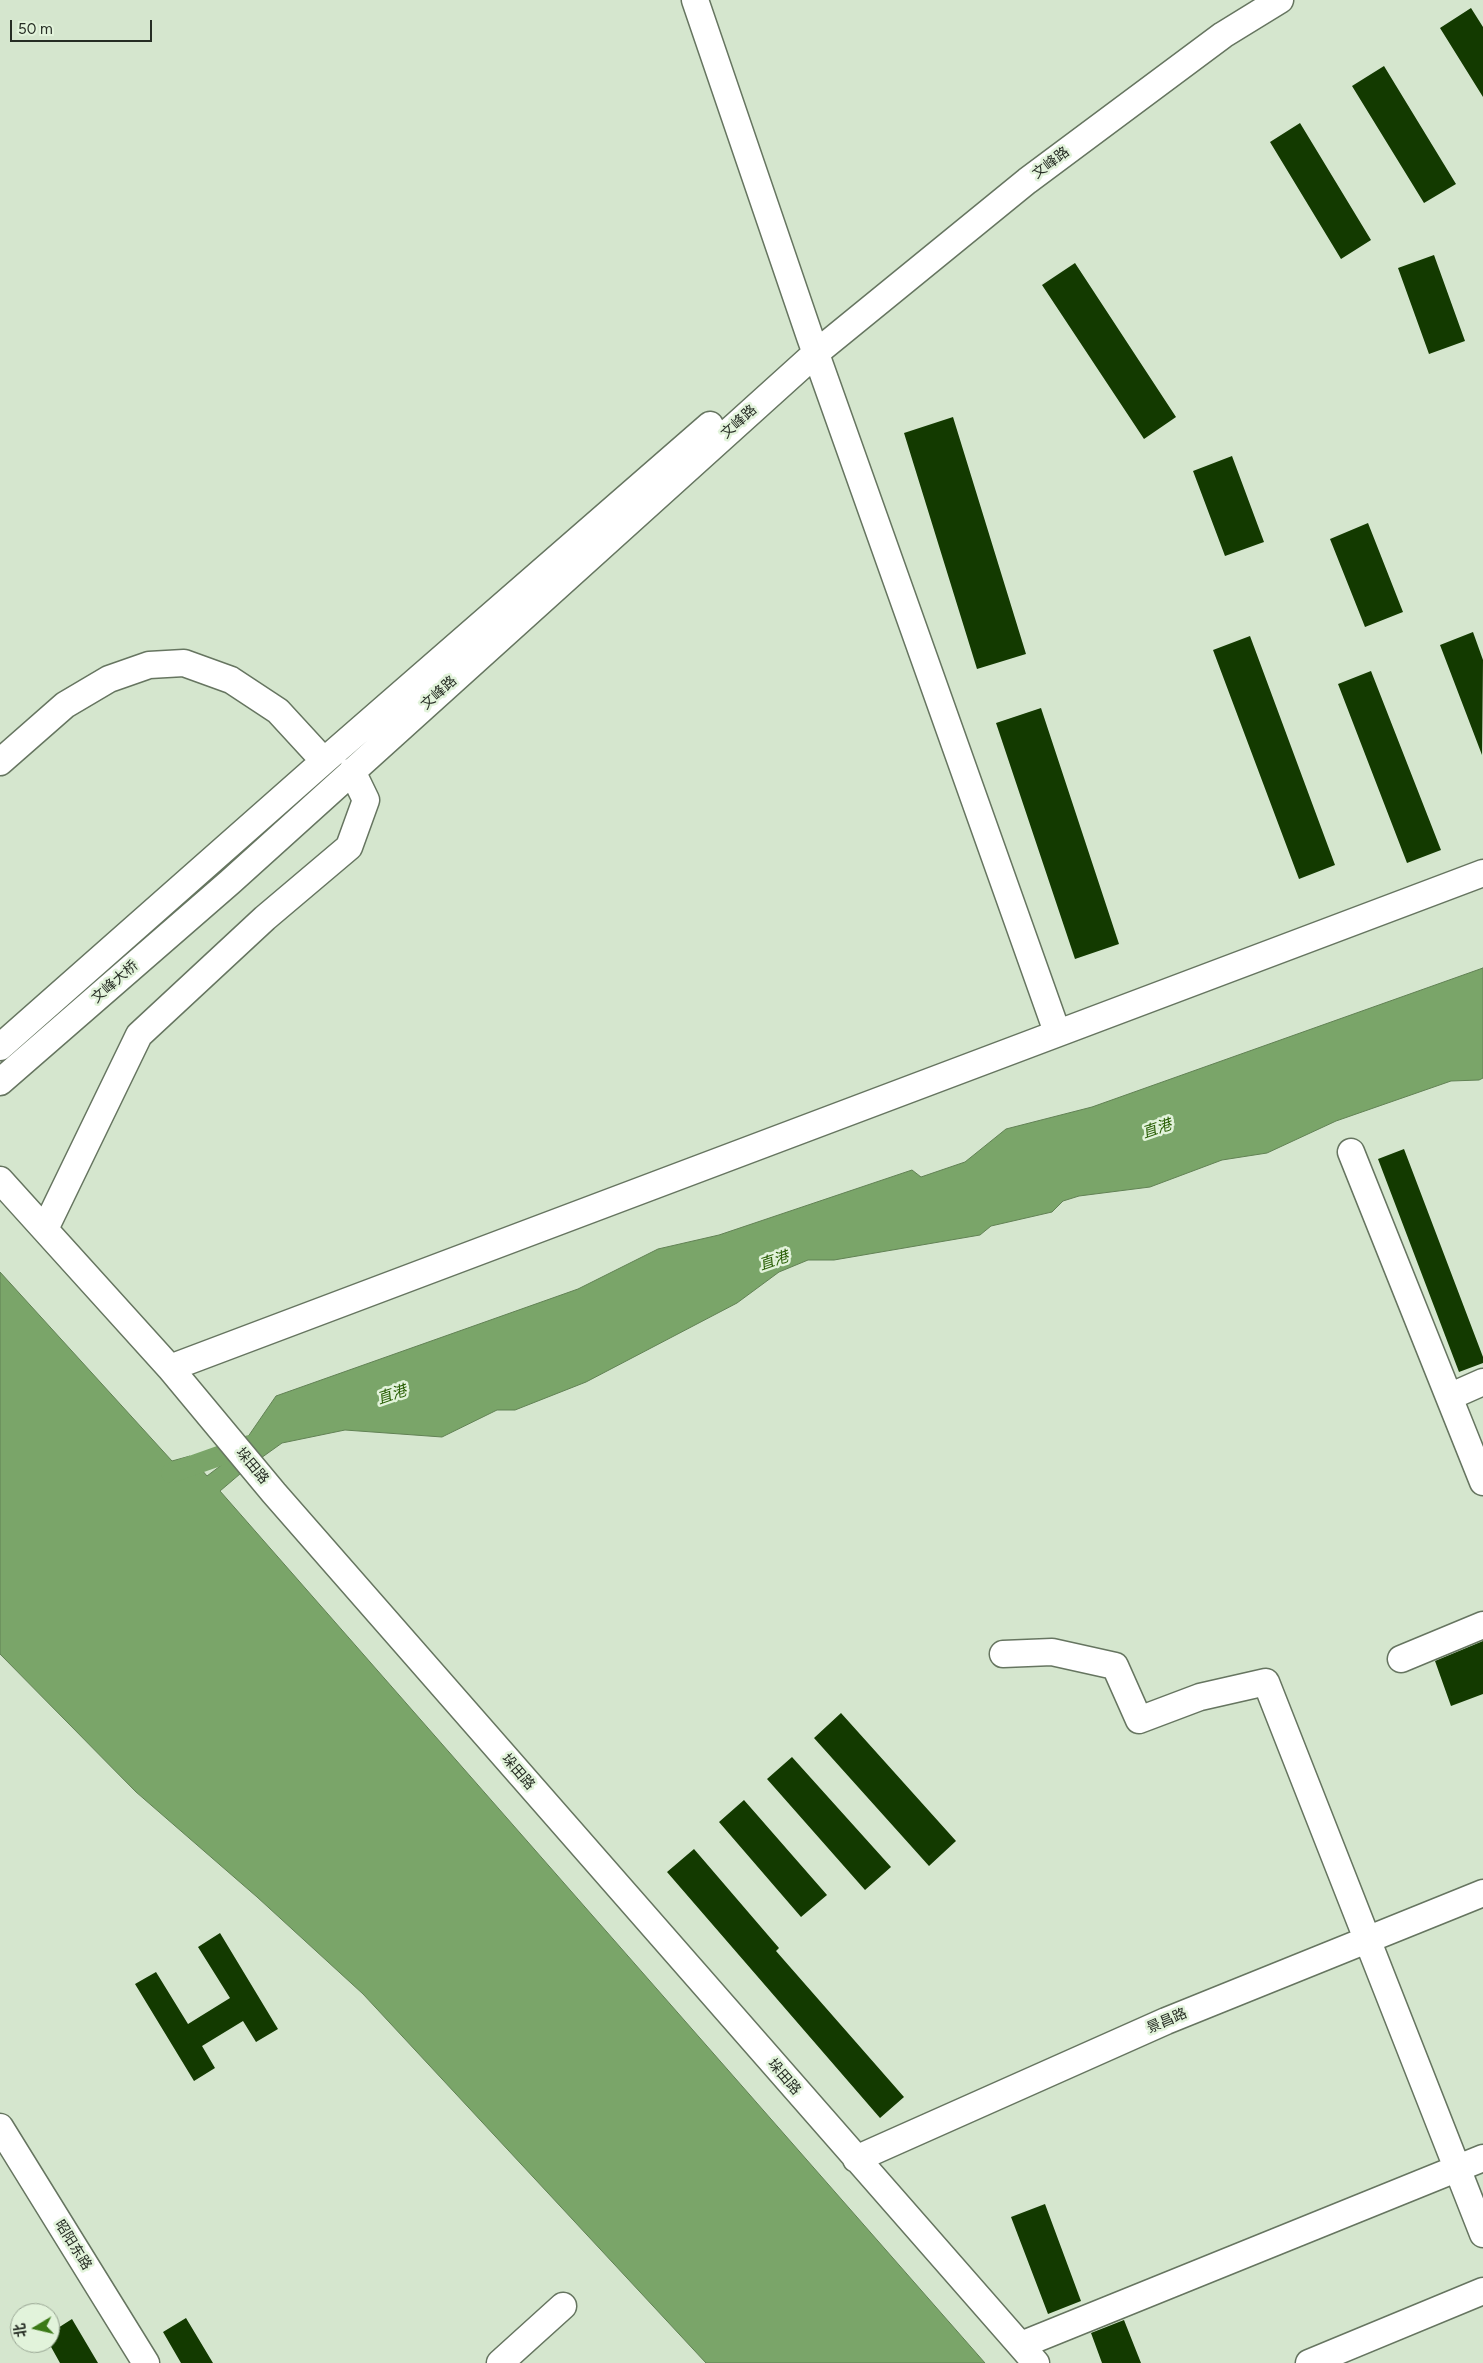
<!DOCTYPE html>
<html>
<head>
<meta charset="utf-8">
<style>
	body { margin:0 }
	#map { position:relative; width:1483px; height:2363px; overflow:hidden; background:#d5e6ce; font-family:Figtree,"Noto Sans SC",sans-serif }
	canvas { display:block }
	.north { position:absolute; left:10px; top:2303px; width:50px; height:50px; box-sizing:border-box; background:#e2f3db; border:1px solid #97a492; border-radius:50%; rotate:261deg; font-size:14px; font-weight:700; line-height:20px; text-align:center; color:#262d24 }
	.north::after { content:''; display:block; margin:auto; width:18px; height:22px; background:#3b7916; clip-path:polygon(50% 0,100% 100%,50% 72%,0 100%) }
	.scale { position:absolute; left:10px; top:20px; width:142px; height:22px; box-sizing:border-box; border:2px solid #262d24; border-top:0; padding-left:6px; font-size:15px; line-height:18px; white-space:nowrap; color:#262d24; -webkit-text-stroke:4px #e2f3db; paint-order:stroke }
</style>
</head>
<body>
<div id="map">
<canvas width="1483" height="2363"></canvas>
<div class="north">北</div>
<div class="scale">50 m</div>
</div>
<script>
const ctx = document.querySelector('canvas').getContext('2d');
ctx.lineJoin = 'round';
function fill(path, color) {
  ctx.fillStyle = color;
  ctx.fill(path, 'evenodd');
}
function poly(rows) {
  const path = new Path2D();
  for (const r of rows) {
    path.moveTo(r[0], r[1]);
    for (let i = 2; i < r.length; i += 2) path.lineTo(r[i], r[i + 1]);
  }
  return path;
}
function stroke(path, color, width, dash) {
  ctx.strokeStyle = color;
  ctx.lineWidth = width;
  ctx.lineCap = dash ? 'butt' : 'round';
  ctx.setLineDash(dash || []);
  ctx.stroke(path);
}
function write(font, color, halo, rows, align = 'center') {
  ctx.font = font + ' Figtree,"Noto Sans SC",sans-serif';
  ctx.lineWidth = 5;
  ctx.setLineDash([]);
  ctx.textBaseline = 'middle';
  ctx.strokeStyle = halo;
  ctx.fillStyle = color;
  for (const [text, x, y, turn = 0] of rows) {
    ctx.save();
    ctx.translate(x, y);
    ctx.rotate((+turn || 0) * Math.PI / 180);
    ctx.textAlign = isNaN(turn) ? turn : align;
    if (halo) ctx.strokeText(text, 0, 0);
    ctx.fillText(text, 0, 0);
    ctx.restore();
  }
}
const water = poly([
	[1483,968,1483,1078,1479,1080,1451,1081,1336,1121,1267,1153,1222,1160,1150,1187,1079,1196,1063,1201,1052,1212,991,1226,980,1235,834,1260,808,1260,779,1272,737,1303,586,1382,515,1410,497,1410,442,1437,345,1430,282,1443,247,1468,220,1491,985,2363,706,2363,363,1994,257,1897,136,1792,0,1654,0,1272,172,1461,190,1456,207,1476,236,1454,276,1396,578,1289,658,1249,719,1235,912,1170,921,1177,965,1162,1006,1129,1092,1107,1483,968]
]);
const canal = poly([
	[171,1473,250,1445]
]);
const building = poly([
	[1471,8,1483,27,1483,97,1440,28],
	[1384,66,1456,184,1424,203,1352,86],
	[1300,123,1371,240,1341,259,1270,142],
	[1434,255,1465,341,1429,354,1398,268],
	[1075,263,1176,417,1144,439,1042,285],
	[953,417,1026,654,977,669,904,433],
	[1232,456,1264,542,1225,556,1193,471],
	[1368,523,1403,612,1365,627,1330,539],
	[1473,632,1483,660,1482,755,1440,645],
	[1250,636,1335,865,1299,879,1213,650],
	[1371,671,1441,850,1407,863,1338,684],
	[1041,708,1119,944,1075,959,996,723],
	[1404,1149,1483,1357,1483,1363,1459,1372,1378,1159],
	[1483,1641,1483,1694,1451,1706,1435,1661],
	[841,1713,956,1841,929,1866,814,1738],
	[792,1757,891,1867,865,1890,767,1779],
	[744,1800,827,1895,801,1917,719,1822],
	[694,1849,779,1948,776,1951,904,2097,880,2118,667,1872],
	[220,1933,278,2029,256,2042,243,2021,202,2046,215,2068,194,2081,135,1984,156,1972,188,2024,230,1998,198,1947],
	[1045,2204,1081,2301,1048,2314,1011,2217],
	[186,2318,213,2363,181,2363,163,2332],
	[72,2319,98,2363,60,2363,50,2345,50,2333],
	[1124,2320,1141,2363,1102,2363,1091,2333]
]);
const minor = poly([
	[695,0,810,337,1057,1032],
	[0,762,65,705,109,679,149,665,184,663,231,680,278,711,324,761],
	[0,1047,324,761,710,425],
	[0,1082,230,882,816,353,1027,181,1223,35,1280,0],
	[1351,1152,1483,1482],
	[0,1180,170,1368,274,1493,1036,2363],
	[45,1229,139,1035,265,918,349,847,366,800,352,771],
	[170,1368,1483,873],
	[1449,1397,1483,1382],
	[1003,1654,1052,1652,1115,1666,1139,1720,1200,1697,1266,1682,1483,2234],
	[1401,1659,1483,1625],
	[0,2127,146,2363],
	[856,2159,1166,2021,1483,1893],
	[1021,2345,1483,2158],
	[500,2363,563,2306],
	[1309,2363,1483,2291]
]);
const streetNames = [
	["文峰路",1051,163,-37],
	["文峰路",739,422,-42],
	["文峰路",439,693,-42],
	["文峰大桥",115,982,-41],
	["垛田路",252,1466,50],
	["垛田路",518,1772,49],
	["景昌路",1167,2021,-23],
	["垛田路",784,2077,49],
	["昭阳东路",73,2245,58]
];
const waterNames = [
	["直港",1157,1129,-19],
	["直港",774,1261,-19],
	["直港",392,1395,-19]
];
fill(water, '#7aa569');
stroke(water, '#618154', 1);
stroke(canal, '#7aa569', 20);
fill(building, '#133a00');
stroke(minor, '#667560', 29);
stroke(minor, '#fff', 26);
write('14px', '#262d24', '#e2f3db', streetNames);
write('italic 15px', '#285e04', '#e2f3db', waterNames);
</script>
</body>
</html>
